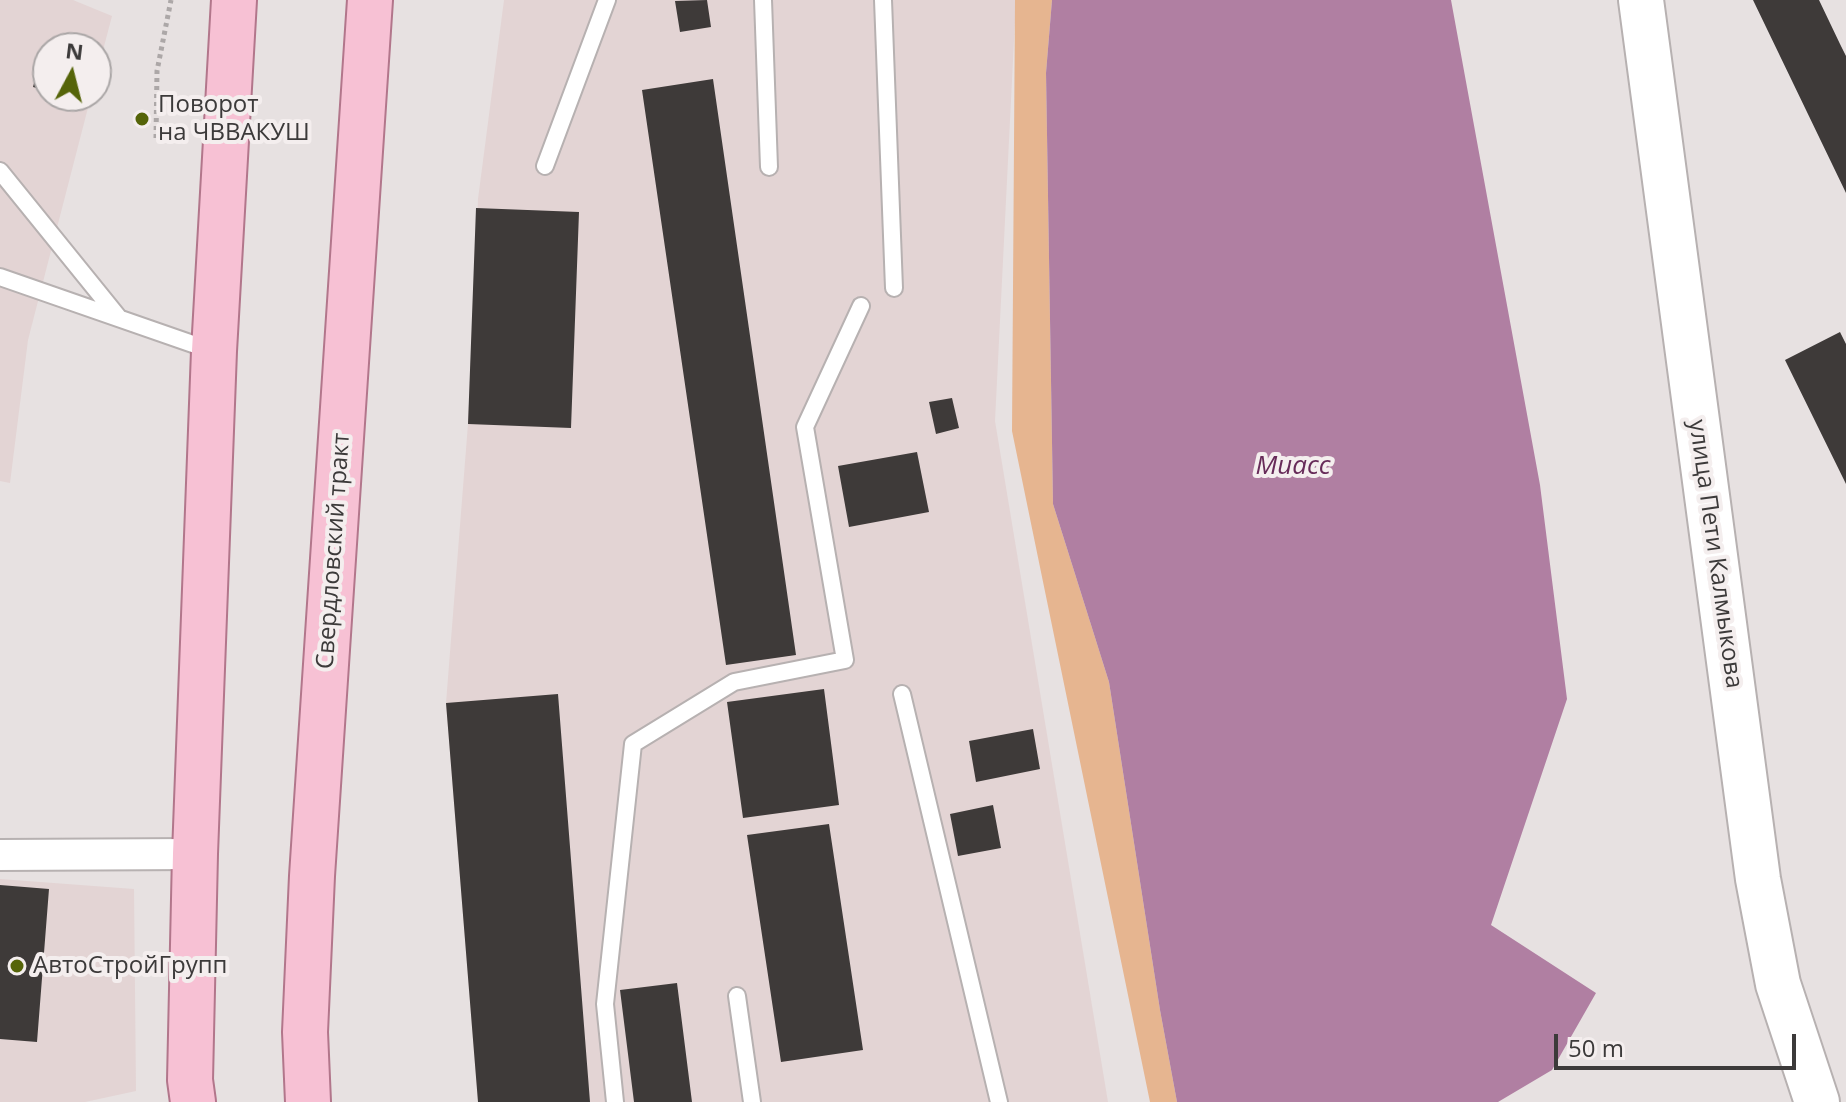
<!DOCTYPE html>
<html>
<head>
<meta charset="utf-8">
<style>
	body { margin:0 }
	#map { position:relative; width:1846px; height:1102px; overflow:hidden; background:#e7e1e1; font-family:"Open Sans",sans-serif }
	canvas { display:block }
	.north { position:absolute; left:32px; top:32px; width:80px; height:80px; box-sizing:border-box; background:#f4eeee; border:2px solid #aaa6a6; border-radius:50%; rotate:7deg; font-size:22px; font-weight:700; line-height:32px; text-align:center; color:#3c3a3a }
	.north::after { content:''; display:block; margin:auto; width:28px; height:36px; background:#556409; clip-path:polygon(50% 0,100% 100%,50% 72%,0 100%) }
	.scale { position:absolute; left:1554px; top:1034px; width:242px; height:36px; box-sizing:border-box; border:4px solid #3c3a3a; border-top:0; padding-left:10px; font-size:24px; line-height:28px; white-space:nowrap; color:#3c3a3a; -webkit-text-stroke:6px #f4eeee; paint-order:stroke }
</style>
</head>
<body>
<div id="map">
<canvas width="1846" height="1102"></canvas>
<div class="north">N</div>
<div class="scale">50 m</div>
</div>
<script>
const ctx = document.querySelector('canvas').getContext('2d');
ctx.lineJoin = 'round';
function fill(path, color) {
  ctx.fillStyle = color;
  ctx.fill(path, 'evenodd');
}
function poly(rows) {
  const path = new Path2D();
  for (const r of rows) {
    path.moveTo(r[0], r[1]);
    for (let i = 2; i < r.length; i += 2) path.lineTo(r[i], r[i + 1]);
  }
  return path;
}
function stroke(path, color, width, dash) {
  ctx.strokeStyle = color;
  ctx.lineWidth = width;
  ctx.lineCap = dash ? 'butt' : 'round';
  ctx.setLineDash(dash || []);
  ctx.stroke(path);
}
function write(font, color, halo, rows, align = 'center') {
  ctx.font = font + ' "Open Sans",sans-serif';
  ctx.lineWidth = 8;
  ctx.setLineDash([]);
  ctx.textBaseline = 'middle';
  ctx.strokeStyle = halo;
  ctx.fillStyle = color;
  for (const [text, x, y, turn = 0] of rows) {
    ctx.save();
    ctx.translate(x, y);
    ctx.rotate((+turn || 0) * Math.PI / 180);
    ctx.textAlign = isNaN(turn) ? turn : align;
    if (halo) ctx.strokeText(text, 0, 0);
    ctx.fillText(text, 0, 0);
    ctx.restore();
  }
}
const built = poly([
	[0,0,73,0,112,16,96,77,96,48,48,48,48,96,91,96,28,340,10,483,0,481],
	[504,0,1016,0,995,421,1108,1102,478,1102,446,703,468,424,478,199],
	[0,879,134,889,136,1091,85,1102,0,1102]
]);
const green = poly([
	[1015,0,1052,0,1046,73,1053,504,1109,682,1160,1010,1177,1102,1150,1102,1012,431]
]);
const water = poly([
	[1052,0,1451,0,1540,485,1567,699,1491,925,1596,993,1552,1070,1498,1102,1177,1102,1160,1010,1109,682,1053,504,1046,73]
]);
const building = poly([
	[707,0,711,27,680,32,675,1],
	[1753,0,1819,0,1840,44,1846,56,1846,193],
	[42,53,48,54,48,91,33,87],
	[713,79,796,655,726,665,642,90],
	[476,208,579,212,571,428,468,424],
	[1840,332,1846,344,1846,484,1785,360],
	[952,398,959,428,936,434,929,402],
	[917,452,929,512,849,527,838,466],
	[824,689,839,805,743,818,727,702],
	[558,694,590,1102,478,1102,446,703],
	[1033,729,1040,769,976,782,969,741],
	[993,805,1001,848,958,856,950,814],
	[829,824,863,1050,781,1062,747,835],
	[0,885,49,889,37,1042,0,1039],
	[677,983,692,1102,634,1102,620,990]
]);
const path = poly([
	[156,138,157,71,171,0]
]);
const service = poly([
	[763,0,769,167],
	[883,0,894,288],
	[545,166,607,0],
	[0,171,119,318],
	[0,277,210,350],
	[902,694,999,1102],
	[737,996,752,1102],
	[615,1102,605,1004,633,744,734,682,845,660,805,427,861,306]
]);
const minor = poly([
	[0,855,195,854]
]);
const secondary = poly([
	[1641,0,1758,879,1778,984,1817,1102]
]);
const primary = poly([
	[193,1102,190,1080,195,854,214,351,234,0],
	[308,1102,305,1032,312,876,370,0]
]);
const markers = [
	[142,119,8,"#556409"],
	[17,966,8,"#556409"]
];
const poiNames = [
	["Поворот",158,105],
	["на ЧВВАКУШ",158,133],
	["АвтоСтройГрупп",33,966]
];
const streetNames = [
	["Свердловский тракт",334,551,-86],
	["улица Пети Калмыкова",1715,554,82]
];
const waterNames = [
	["Миасс",1293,467]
];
fill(built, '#e3d4d4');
fill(green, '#e6b590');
fill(water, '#b07fa2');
fill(building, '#3e3a39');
stroke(service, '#b7b1b1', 20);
stroke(minor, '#b7b1b1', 34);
stroke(secondary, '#b7b1b1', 48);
stroke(primary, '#b2768b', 48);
stroke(path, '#aca7a7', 5, [4, 4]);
stroke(service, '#fff', 16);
stroke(minor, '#fff', 30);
stroke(secondary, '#fff', 44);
stroke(primary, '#f7c1d4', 44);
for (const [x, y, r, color] of markers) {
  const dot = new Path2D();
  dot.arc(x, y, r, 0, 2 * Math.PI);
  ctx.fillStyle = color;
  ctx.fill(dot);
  stroke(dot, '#f4eeee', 3);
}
write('24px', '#3c3a3a', '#f4eeee', poiNames, 'left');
write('24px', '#3c3a3a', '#f4eeee', streetNames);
write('italic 26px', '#672b59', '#f4eeee', waterNames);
</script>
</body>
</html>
